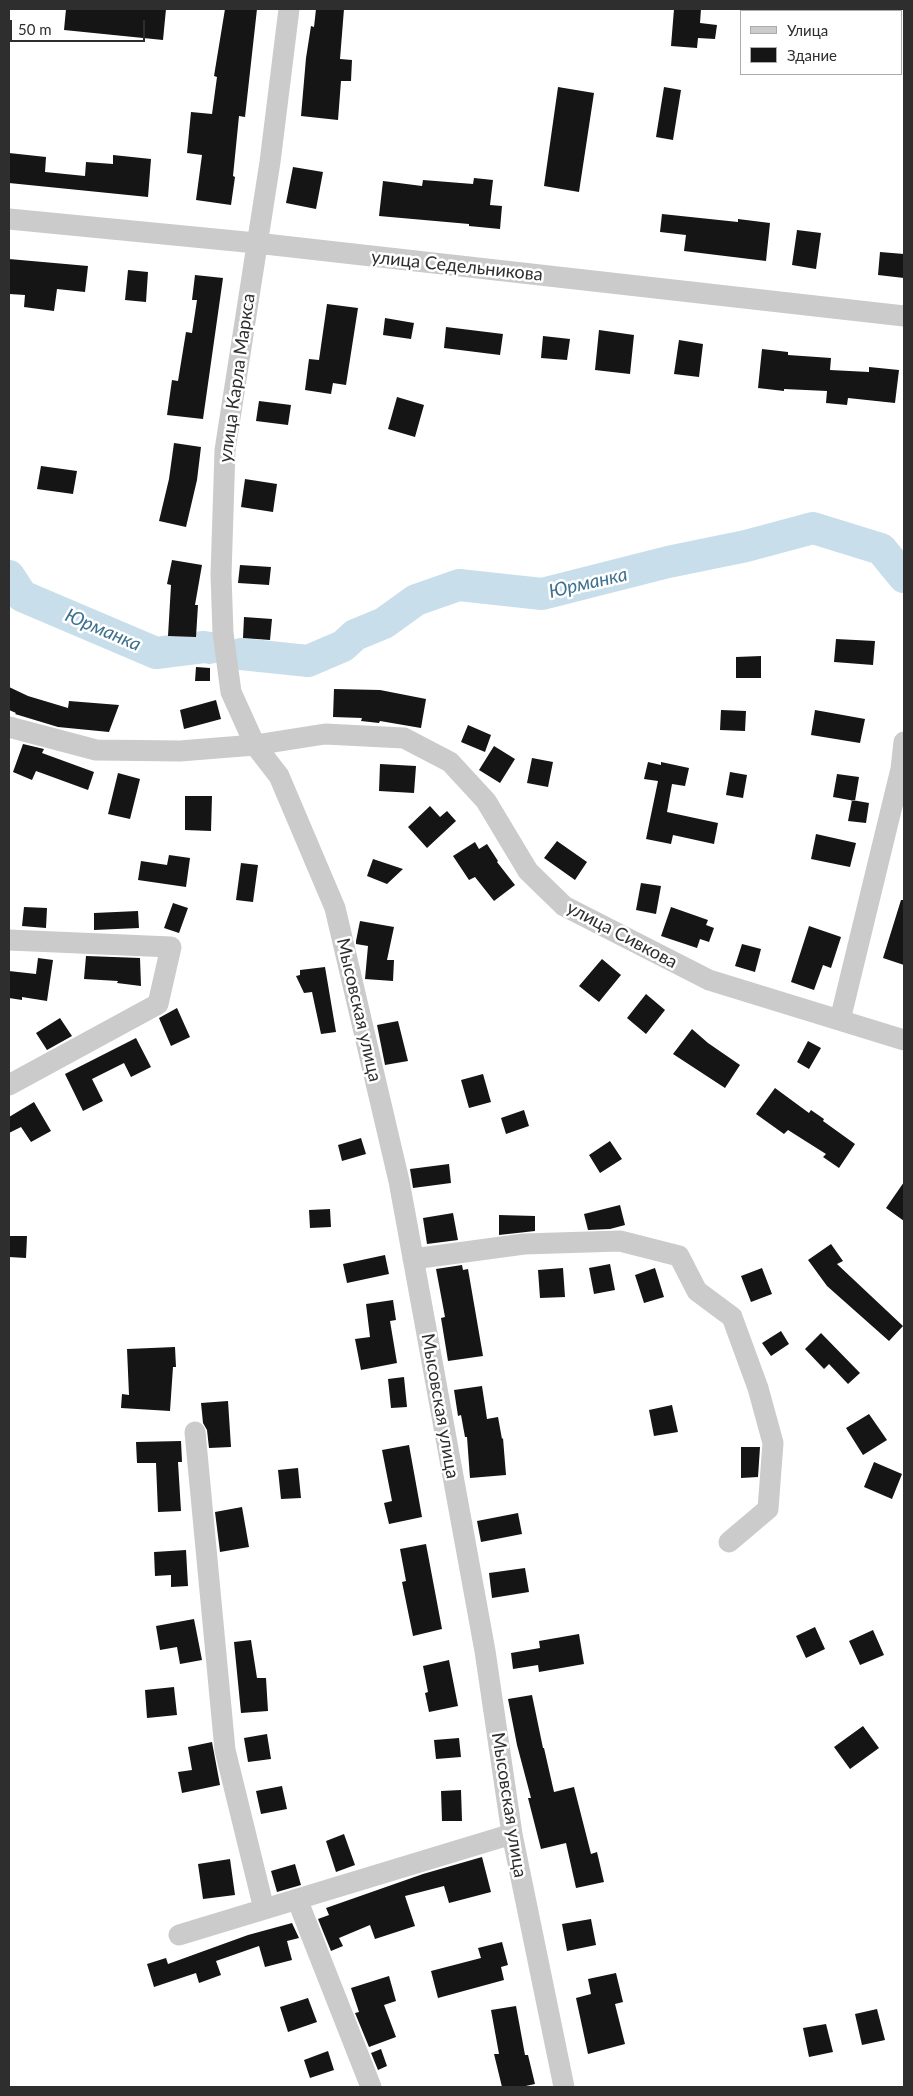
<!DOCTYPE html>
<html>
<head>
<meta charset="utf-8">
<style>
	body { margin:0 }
	#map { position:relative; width:913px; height:2096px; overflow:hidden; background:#fff; font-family:Lato,sans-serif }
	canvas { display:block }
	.frame { position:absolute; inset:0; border:10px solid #2e2e2e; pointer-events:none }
	.legend { position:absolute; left:740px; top:10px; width:162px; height:65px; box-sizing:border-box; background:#fff; border:1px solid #ababab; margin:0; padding:6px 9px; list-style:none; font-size:15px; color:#2e2e2e }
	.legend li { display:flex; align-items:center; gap:10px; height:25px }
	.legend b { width:25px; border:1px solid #ababab }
	.scale { position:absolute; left:10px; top:20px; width:135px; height:22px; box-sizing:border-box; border:2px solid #2e2e2e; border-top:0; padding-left:6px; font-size:15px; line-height:18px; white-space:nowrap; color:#2e2e2e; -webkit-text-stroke:4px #fff; paint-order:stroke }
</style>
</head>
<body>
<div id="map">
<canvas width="913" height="2096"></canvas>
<div class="frame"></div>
<ul class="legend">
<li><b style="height:6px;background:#cbcbcb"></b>Улица</li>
<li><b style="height:14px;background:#151515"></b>Здание</li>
</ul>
<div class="scale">50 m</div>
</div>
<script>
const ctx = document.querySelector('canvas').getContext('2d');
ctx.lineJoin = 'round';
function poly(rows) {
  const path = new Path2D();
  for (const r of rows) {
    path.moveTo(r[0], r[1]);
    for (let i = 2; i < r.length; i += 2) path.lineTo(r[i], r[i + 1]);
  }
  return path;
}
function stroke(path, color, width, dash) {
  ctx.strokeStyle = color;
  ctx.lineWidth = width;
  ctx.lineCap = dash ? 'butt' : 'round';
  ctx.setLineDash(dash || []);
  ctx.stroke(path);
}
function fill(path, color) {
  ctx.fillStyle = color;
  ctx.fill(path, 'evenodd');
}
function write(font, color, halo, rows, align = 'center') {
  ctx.font = font + ' Lato,sans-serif';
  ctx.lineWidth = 5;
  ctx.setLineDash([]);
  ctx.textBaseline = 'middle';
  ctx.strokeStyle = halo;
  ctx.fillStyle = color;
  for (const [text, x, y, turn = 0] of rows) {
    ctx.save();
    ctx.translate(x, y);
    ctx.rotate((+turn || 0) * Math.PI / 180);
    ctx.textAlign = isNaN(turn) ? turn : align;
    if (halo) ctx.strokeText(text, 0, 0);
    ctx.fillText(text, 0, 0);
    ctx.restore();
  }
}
const river = poly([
	[9,576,22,596,156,653,204,647,210,648],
	[241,654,308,661,343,646,355,635,384,623,416,600,459,585,542,594,668,562,746,546,813,528,881,549,904,577]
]);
const building = poly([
	[66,9,166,9,163,40,64,30],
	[225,9,257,9,245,117,239,116,233,176,235,177,231,205,196,200,202,155,187,153,191,112,212,114,217,77,214,76],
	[316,9,344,9,340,59,352,60,351,81,341,81,338,120,301,116,306,58,311,26,314,27],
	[674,9,701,9,700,23,717,25,715,39,698,38,697,48,671,46],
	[558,87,594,93,579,192,544,186],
	[664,87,681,90,673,140,656,137],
	[9,153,46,157,45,172,85,176,86,162,113,164,113,155,151,159,148,197,9,183],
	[293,167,323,172,316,209,286,203],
	[474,178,493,180,490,205,502,206,500,229,469,226,469,224,379,216,383,181,422,186,423,180,473,184],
	[662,214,738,222,738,219,770,223,766,261,684,251,686,235,660,232],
	[797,230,821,233,816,269,792,265],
	[880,252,904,254,904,278,878,275],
	[9,259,88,266,85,292,57,289,54,311,24,307,25,295,9,294],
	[128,270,148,272,146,302,125,300],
	[195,275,223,278,203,419,167,415,172,380,178,381,186,332,192,333,197,300,192,300],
	[327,304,358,308,346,385,333,383,331,394,305,390,309,359,319,360],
	[385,318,414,323,411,339,383,335],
	[446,327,503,334,500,355,444,348],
	[599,330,634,335,630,374,595,370],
	[543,336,570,339,567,360,541,358],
	[679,340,703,344,699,377,674,374],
	[762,349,788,352,788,355,831,358,830,370,869,372,869,367,899,370,895,403,848,398,847,405,826,403,827,391,784,389,784,391,758,388],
	[397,397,424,405,415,437,388,429],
	[259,401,291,405,288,425,256,421],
	[174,443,201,447,197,480,186,527,159,521,169,479],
	[41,466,77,471,73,494,37,489],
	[245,479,277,484,273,512,241,507],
	[172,560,202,565,195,605,198,605,196,637,168,636,171,585,167,584],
	[240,565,271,567,269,585,238,583],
	[244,617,272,619,270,640,243,638],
	[836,639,875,641,873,665,834,662],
	[761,656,761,678,736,678,736,657],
	[196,667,210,668,210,681,195,681],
	[9,687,28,696,68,708,69,701,119,705,109,732,58,727,15,714,16,713,9,710],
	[334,689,380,690,426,699,421,728,380,721,379,723,361,721,362,718,333,717],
	[216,700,221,719,184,729,180,710],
	[721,710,746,711,745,731,720,730],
	[815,710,865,719,860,743,811,735],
	[468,725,491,735,485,752,461,742],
	[23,744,44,749,42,753,94,772,88,790,36,771,32,780,13,772],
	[494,746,515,759,500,783,479,770],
	[532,758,553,762,548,787,527,783],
	[648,762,661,765,661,762,689,768,685,786,672,784,667,812,718,823,714,844,673,835,671,844,646,839,658,781,644,779],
	[380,764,416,766,414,793,379,791],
	[730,772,747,775,743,798,726,795],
	[118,773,140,779,130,819,108,814],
	[837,774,859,777,855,801,833,797],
	[185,796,212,796,211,831,185,830],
	[852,800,869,803,866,823,848,821],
	[430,806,440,817,447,811,456,821,427,848,408,827],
	[816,834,856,843,850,867,811,859],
	[557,841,587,862,575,880,544,858],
	[475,842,479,849,487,844,498,861,497,862,515,885,494,901,475,877,469,880,453,856],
	[169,855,190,858,186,887,138,880,141,861,167,865],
	[373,859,403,869,387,884,367,876],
	[241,863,258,865,253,902,236,900],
	[641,883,661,886,656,914,636,910],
	[901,900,904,900,904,965,883,958],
	[173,903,188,908,179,933,164,928],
	[24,907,47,908,46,928,22,926],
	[671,907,708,920,706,925,714,928,709,942,700,939,697,948,661,936],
	[138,911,139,928,94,930,94,913],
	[360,921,394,927,387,960,394,960,393,981,365,979,368,946,356,944,356,941],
	[809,926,841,937,831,968,823,965,814,990,791,982],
	[742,944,761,949,755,972,735,966],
	[86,956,140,958,141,986,117,983,118,981,84,979],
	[38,958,53,960,47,1001,22,997,22,1000,9,998,9,971,36,974],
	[602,959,621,975,599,1002,579,986],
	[325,967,336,1032,321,1034,312,992,304,993,296,976,300,975,300,970],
	[646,994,665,1010,646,1034,627,1018],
	[177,1008,190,1037,171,1046,159,1018],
	[60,1018,72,1036,47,1050,36,1033],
	[398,1021,408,1061,385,1065,377,1025],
	[692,1029,708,1043,740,1065,725,1088,673,1054],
	[136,1038,151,1067,131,1077,124,1063,92,1079,103,1101,83,1111,65,1074],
	[808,1041,821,1048,809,1069,797,1062],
	[483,1074,491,1102,469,1108,461,1080],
	[775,1088,809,1113,811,1110,824,1119,823,1121,855,1144,839,1168,823,1157,826,1154,788,1130,784,1134,756,1114],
	[34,1102,51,1131,31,1142,21,1127,9,1133,9,1117],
	[524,1110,529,1126,506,1134,501,1118],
	[361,1138,366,1154,342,1161,338,1145],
	[610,1141,622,1159,600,1173,589,1155],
	[449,1164,451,1183,413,1188,410,1169],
	[904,1182,904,1221,886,1208],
	[620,1205,625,1225,610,1229,588,1230,584,1214],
	[330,1209,331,1227,310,1228,309,1210],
	[453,1213,458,1240,427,1244,423,1218],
	[499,1215,535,1216,535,1231,499,1235],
	[9,1236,27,1236,26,1258,9,1257],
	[831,1244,843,1261,837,1264,903,1326,889,1341,827,1286,808,1260],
	[385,1255,389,1274,347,1283,343,1264],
	[610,1264,615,1290,594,1294,589,1268],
	[462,1265,463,1270,468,1269,483,1356,448,1361,441,1318,445,1317,436,1269],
	[563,1268,565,1297,540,1298,538,1270],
	[655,1268,664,1297,644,1303,635,1275],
	[762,1268,772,1294,751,1302,741,1276],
	[393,1300,396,1320,390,1321,397,1363,361,1370,355,1339,370,1337,366,1304],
	[781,1331,789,1344,771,1356,762,1343],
	[821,1333,860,1373,848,1384,829,1364,824,1369,805,1349],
	[175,1347,176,1367,173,1367,170,1411,121,1408,122,1394,129,1395,127,1349],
	[404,1377,407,1407,391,1408,388,1379],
	[482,1386,487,1419,498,1417,502,1439,503,1438,506,1475,470,1478,467,1437,465,1437,461,1415,458,1416,454,1390],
	[228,1401,231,1447,209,1448,207,1430,203,1423,201,1403],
	[672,1405,678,1432,654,1436,649,1410],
	[869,1414,887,1440,863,1455,846,1428],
	[181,1441,182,1462,178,1462,181,1511,158,1512,156,1463,137,1463,136,1442],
	[409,1445,422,1517,389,1524,384,1503,392,1501,382,1450],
	[741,1447,760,1447,758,1477,741,1478],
	[874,1462,902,1474,892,1499,864,1487],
	[298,1468,301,1498,281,1499,278,1470],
	[242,1507,249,1547,220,1552,215,1512],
	[518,1513,522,1534,481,1542,477,1521],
	[426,1544,442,1629,413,1636,402,1582,406,1581,400,1549],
	[186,1550,188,1586,171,1587,171,1575,155,1576,154,1552],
	[525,1568,529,1592,492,1598,489,1573],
	[194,1619,202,1660,180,1664,177,1647,160,1650,156,1626],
	[815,1627,825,1649,806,1658,796,1636],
	[873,1630,884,1655,860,1665,849,1641],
	[579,1634,584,1664,539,1672,538,1665,513,1669,511,1653,540,1648,539,1641],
	[251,1640,257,1678,266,1678,268,1711,241,1713,234,1642],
	[449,1660,458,1706,429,1712,425,1693,428,1692,423,1666],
	[174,1687,177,1715,147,1718,145,1690],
	[532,1695,543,1748,544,1748,554,1792,574,1787,591,1854,597,1852,604,1882,576,1888,566,1843,541,1849,528,1798,531,1798,517,1745,508,1699],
	[863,1726,879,1748,850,1769,834,1747],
	[267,1734,271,1759,248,1762,244,1738],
	[459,1738,461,1757,436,1759,434,1740],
	[212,1742,220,1785,182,1793,178,1772,192,1770,188,1747],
	[282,1786,287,1809,261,1814,256,1791],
	[461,1790,462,1821,442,1821,441,1791],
	[344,1834,355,1865,336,1872,326,1841],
	[482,1857,491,1892,449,1903,444,1886,405,1896,415,1926,375,1939,370,1925,339,1938,343,1946,331,1951,318,1919,329,1915,326,1908,423,1874],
	[230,1859,235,1895,203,1899,198,1864],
	[295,1864,301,1885,277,1892,271,1871],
	[591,1919,596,1945,567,1951,562,1924],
	[292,1923,299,1938,287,1941,292,1960,265,1967,259,1946,216,1961,221,1975,199,1983,196,1973,154,1987,147,1964,166,1958,168,1964,248,1935],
	[502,1942,508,1965,501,1967,504,1980,438,1998,431,1971,481,1958,478,1948],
	[616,1973,623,2002,615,2004,625,2044,588,2054,576,1998,591,1994,588,1979],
	[389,1976,396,2001,384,2005,396,2037,369,2047,355,2013,359,2012,351,1988],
	[308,1998,317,2022,288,2032,280,2007],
	[516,2006,525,2055,528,2055,535,2084,521,2087,502,2087,494,2054,499,2054,491,2010],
	[877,2009,885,2040,862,2045,855,2014],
	[826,2024,833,2052,809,2057,803,2028],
	[381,2049,387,2066,378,2070,371,2053],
	[328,2051,334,2070,310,2078,304,2060]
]);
const minor = poly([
	[289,9,270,162,225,450,221,575,223,633,231,692,255,745,279,776,335,908,399,1181,485,1651,512,1834,564,2087],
	[9,219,256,243,904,316],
	[9,727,96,750,180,751,255,745,325,734,404,738,450,762,486,801,528,871,564,906,709,980,904,1040],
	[9,940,171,947,158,1004,9,1085],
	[840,1020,901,769,904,742],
	[413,1259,524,1244,620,1241,679,1256,697,1291,732,1317,758,1388,773,1443,768,1509,729,1542],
	[195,1432,225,1750,264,1909],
	[297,1899,371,2087],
	[179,1935,512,1834]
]);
const streetNames = [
	["улица Седельникова",457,266,6],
	["улица Карла Маркса",237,378,-82],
	["улица Сивкова",622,935,28],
	["Мысовская улица",359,1010,77],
	["Мысовская улица",440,1406,80],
	["Мысовская улица",509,1805,81]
];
const waterNames = [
	["Юрманка",588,583,-13],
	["Юрманка",103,630,23]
];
stroke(river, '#c8deeb', 32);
fill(building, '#151515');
stroke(minor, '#cbcbcb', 21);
write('18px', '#2e2e2e', '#fff', streetNames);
write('italic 19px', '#3d7190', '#fff', waterNames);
</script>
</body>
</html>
